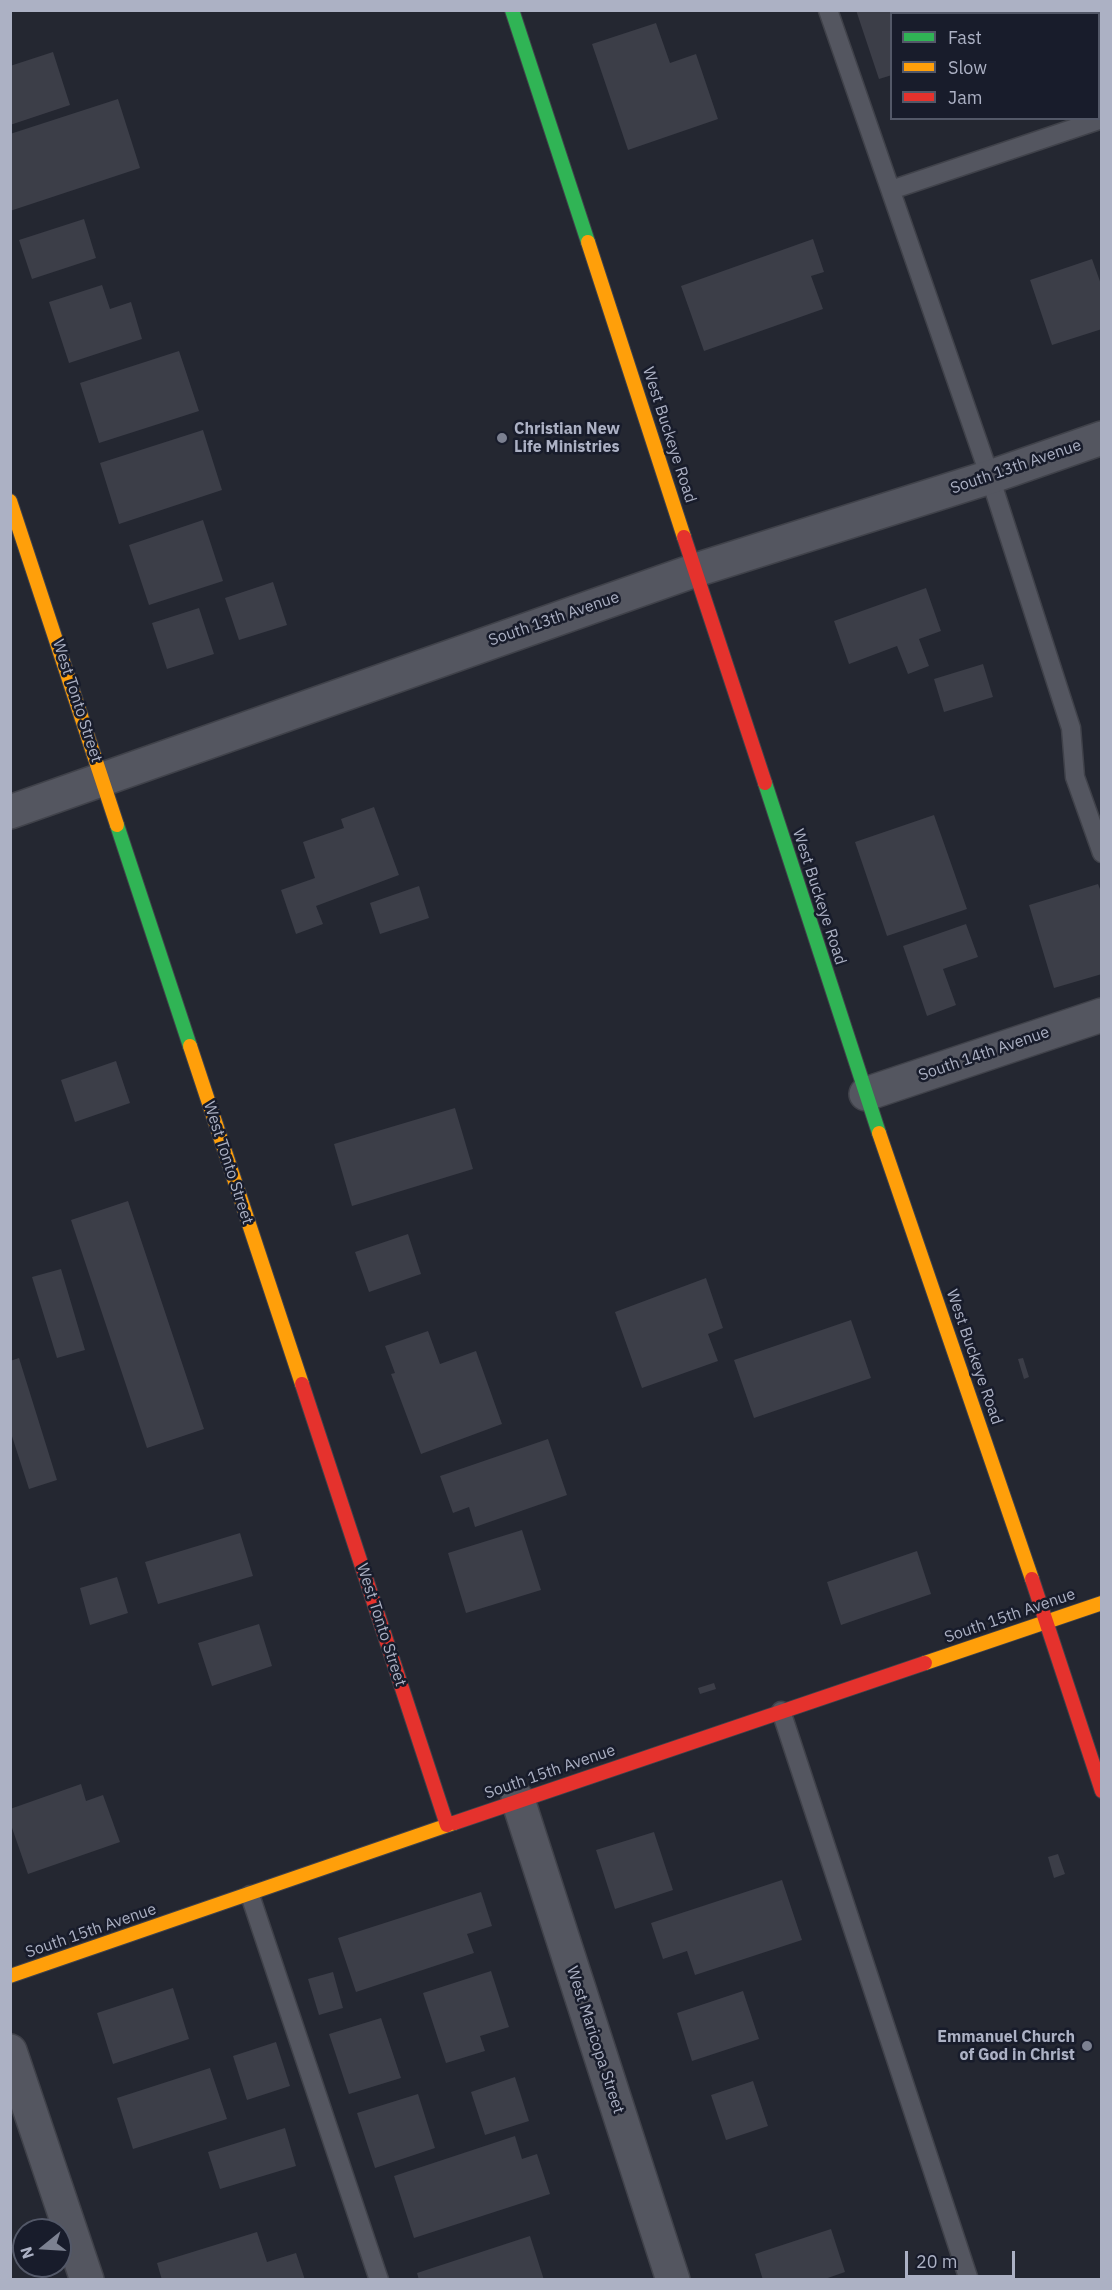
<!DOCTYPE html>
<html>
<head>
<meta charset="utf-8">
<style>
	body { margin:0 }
	#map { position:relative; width:1112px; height:2290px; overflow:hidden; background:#242731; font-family:"IBM Plex Sans",sans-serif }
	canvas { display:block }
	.frame { position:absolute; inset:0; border:12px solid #acb1c4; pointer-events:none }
	.legend { position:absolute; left:890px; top:12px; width:210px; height:108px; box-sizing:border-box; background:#181c2b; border:2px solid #535868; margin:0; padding:8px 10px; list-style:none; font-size:18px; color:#acb1c4 }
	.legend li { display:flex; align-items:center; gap:12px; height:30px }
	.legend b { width:30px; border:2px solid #535868 }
	.north { position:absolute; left:12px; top:2218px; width:60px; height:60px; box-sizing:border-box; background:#181c2b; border:2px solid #535868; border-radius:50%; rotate:252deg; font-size:16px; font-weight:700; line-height:24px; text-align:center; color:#acb1c4 }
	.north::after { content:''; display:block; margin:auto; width:21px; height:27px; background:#7c8191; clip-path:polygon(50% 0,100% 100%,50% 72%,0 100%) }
	.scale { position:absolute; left:905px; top:2251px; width:110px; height:27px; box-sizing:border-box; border:3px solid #acb1c4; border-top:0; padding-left:8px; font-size:18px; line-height:21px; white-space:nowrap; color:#acb1c4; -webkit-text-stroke:4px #181c2b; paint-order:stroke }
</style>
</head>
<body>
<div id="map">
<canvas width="1112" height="2290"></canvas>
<div class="frame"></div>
<ul class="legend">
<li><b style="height:8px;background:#30b455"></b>Fast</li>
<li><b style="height:8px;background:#ff9f0a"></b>Slow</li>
<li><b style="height:8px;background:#e5322d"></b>Jam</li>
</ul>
<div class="north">N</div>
<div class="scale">20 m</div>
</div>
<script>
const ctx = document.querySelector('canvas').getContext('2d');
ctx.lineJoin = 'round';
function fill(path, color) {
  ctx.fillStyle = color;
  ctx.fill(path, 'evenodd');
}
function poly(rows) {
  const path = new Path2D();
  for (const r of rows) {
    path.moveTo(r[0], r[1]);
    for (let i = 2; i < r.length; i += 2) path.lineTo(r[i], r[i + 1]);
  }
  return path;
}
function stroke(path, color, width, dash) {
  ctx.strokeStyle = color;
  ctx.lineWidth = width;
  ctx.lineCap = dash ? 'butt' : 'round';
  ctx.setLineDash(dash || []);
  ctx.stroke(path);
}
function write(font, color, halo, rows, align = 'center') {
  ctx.font = font + ' "IBM Plex Sans",sans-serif';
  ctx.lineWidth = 5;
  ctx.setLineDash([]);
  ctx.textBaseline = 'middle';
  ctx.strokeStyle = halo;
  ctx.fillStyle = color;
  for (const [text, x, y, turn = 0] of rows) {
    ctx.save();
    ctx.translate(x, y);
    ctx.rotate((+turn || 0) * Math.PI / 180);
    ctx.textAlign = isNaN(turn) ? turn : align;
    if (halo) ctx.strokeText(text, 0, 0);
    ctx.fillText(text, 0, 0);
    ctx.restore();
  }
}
const building = poly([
	[856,10,922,10,923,14,892,14,892,75,879,79],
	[656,23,670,63,696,54,718,119,628,150,592,44],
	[53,52,70,105,10,125,10,66],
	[118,99,140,168,10,211,10,134],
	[84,219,96,258,32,279,19,240],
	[813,239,824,272,811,276,823,309,704,351,681,286],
	[1092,259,1102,287,1102,329,1052,345,1030,280],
	[102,285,110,309,131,302,142,339,69,363,49,302],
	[179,351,199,411,99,443,80,383],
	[203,430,222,490,119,524,100,463],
	[203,520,223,581,149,605,129,545],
	[273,582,287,625,239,640,225,598],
	[926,588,941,631,919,639,929,666,908,674,897,646,849,664,834,621],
	[199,608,214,654,167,669,152,623],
	[983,664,993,697,944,712,934,679],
	[374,807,399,875,316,906,323,924,296,934,281,890,315,878,303,842,344,828,341,819],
	[934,815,967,909,887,936,855,842],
	[1098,884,1102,894,1102,974,1054,988,1029,905],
	[419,886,429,918,380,934,370,903],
	[966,924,978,957,943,969,956,1005,927,1016,903,946],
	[116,1061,130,1103,75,1122,61,1080],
	[455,1108,473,1169,352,1206,334,1144],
	[128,1201,204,1429,147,1448,71,1220],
	[408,1234,421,1274,369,1292,355,1252],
	[61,1269,85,1350,57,1358,32,1277],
	[706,1278,723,1328,708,1334,718,1361,642,1388,615,1312],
	[851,1320,871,1378,754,1418,734,1360],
	[428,1331,440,1364,476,1351,502,1424,421,1454,391,1374,395,1373,385,1346],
	[19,1358,57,1480,29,1489,10,1430,10,1361],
	[1023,1358,1029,1377,1024,1379,1018,1359],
	[548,1439,567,1495,475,1527,469,1507,453,1513,440,1476],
	[522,1530,541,1590,466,1613,448,1553],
	[240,1533,253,1576,158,1604,145,1562],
	[917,1551,931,1594,841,1625,827,1582],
	[117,1577,128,1613,90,1625,80,1588],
	[259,1624,272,1666,212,1686,198,1643],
	[714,1683,716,1689,700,1694,698,1688],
	[81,1784,86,1801,103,1795,120,1842,28,1874,10,1822,10,1809],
	[654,1832,673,1890,615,1909,596,1850],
	[1058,1854,1065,1874,1054,1878,1048,1857],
	[782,1880,802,1940,695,1975,687,1951,663,1959,651,1923],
	[481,1892,492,1926,467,1934,474,1953,356,1992,338,1938],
	[491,1971,509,2027,480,2036,485,2051,446,2063,423,1993],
	[333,1972,343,2008,319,2015,308,1979],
	[173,1988,189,2039,113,2064,97,2013],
	[743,1991,759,2039,692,2061,677,2013],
	[381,2018,401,2078,349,2094,329,2034],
	[276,2042,290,2086,247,2100,233,2056],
	[210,2068,227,2119,133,2149,117,2098],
	[515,2077,529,2121,485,2135,471,2092],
	[753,2081,768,2126,726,2140,711,2095],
	[418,2094,435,2148,375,2168,357,2113],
	[285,2128,296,2166,220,2189,208,2152],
	[515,2136,522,2159,537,2154,550,2194,414,2238,394,2176],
	[831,2229,845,2272,822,2280,763,2280,755,2254],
	[257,2232,267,2262,296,2253,305,2280,162,2280,157,2263],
	[530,2236,544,2280,419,2280,417,2273]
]);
const lane = poly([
	[828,10,990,477,1071,728,1075,777,1102,853],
	[891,190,1102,119],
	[781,1711,969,2280],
	[250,1895,379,2280]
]);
const street = poly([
	[10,812,696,570,990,477,1102,438],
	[866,1094,1102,1015],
	[518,1800,673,2280],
	[10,2051,87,2280]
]);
const fast = poly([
	[512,10,588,242],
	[765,783,879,1133],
	[117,825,190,1046]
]);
const slow = poly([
	[588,242,684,537],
	[10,501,117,825],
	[190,1046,302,1384],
	[879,1133,1032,1579],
	[925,1663,1102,1603],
	[10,1976,454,1823]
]);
const jam = poly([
	[684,537,765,783],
	[302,1384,447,1825],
	[1032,1579,1102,1791],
	[454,1823,925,1663]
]);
const markers = [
	[502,438,6,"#7c8191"],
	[1087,2046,6,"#7c8191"]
];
const poiNames = [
	["Christian New",514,429],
	["Life Ministries",514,447],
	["Emmanuel Church",1075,2037,"right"],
	["of God in Christ",1075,2055,"right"]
];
const streetNames = [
	["West Buckeye Road",669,435,72],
	["South 13th Avenue",1016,467,-19],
	["South 13th Avenue",554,619,-19],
	["West Tonto Street",77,701,72],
	["West Buckeye Road",819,897,72],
	["South 14th Avenue",984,1054,-19],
	["West Tonto Street",228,1163,72],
	["West Buckeye Road",974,1357,71],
	["South 15th Avenue",1010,1616,-19],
	["West Tonto Street",381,1625,72],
	["South 15th Avenue",550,1772,-19],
	["South 15th Avenue",91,1931,-19],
	["West Maricopa Street",595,2040,72]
];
fill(building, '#3c3e48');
stroke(lane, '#40424a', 21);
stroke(street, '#40424a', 36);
stroke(fast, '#40424a', 16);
stroke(slow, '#40424a', 16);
stroke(jam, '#40424a', 16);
stroke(lane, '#545660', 18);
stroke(street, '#545660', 33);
stroke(fast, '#30b455', 14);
stroke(slow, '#ff9f0a', 14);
stroke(jam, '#e5322d', 14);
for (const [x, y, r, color] of markers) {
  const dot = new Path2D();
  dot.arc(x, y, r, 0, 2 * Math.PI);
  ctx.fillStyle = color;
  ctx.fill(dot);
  stroke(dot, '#181c2b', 2);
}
write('bold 16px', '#acb1c4', '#181c2b', poiNames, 'left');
write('16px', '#acb1c4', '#181c2b', streetNames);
</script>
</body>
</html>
